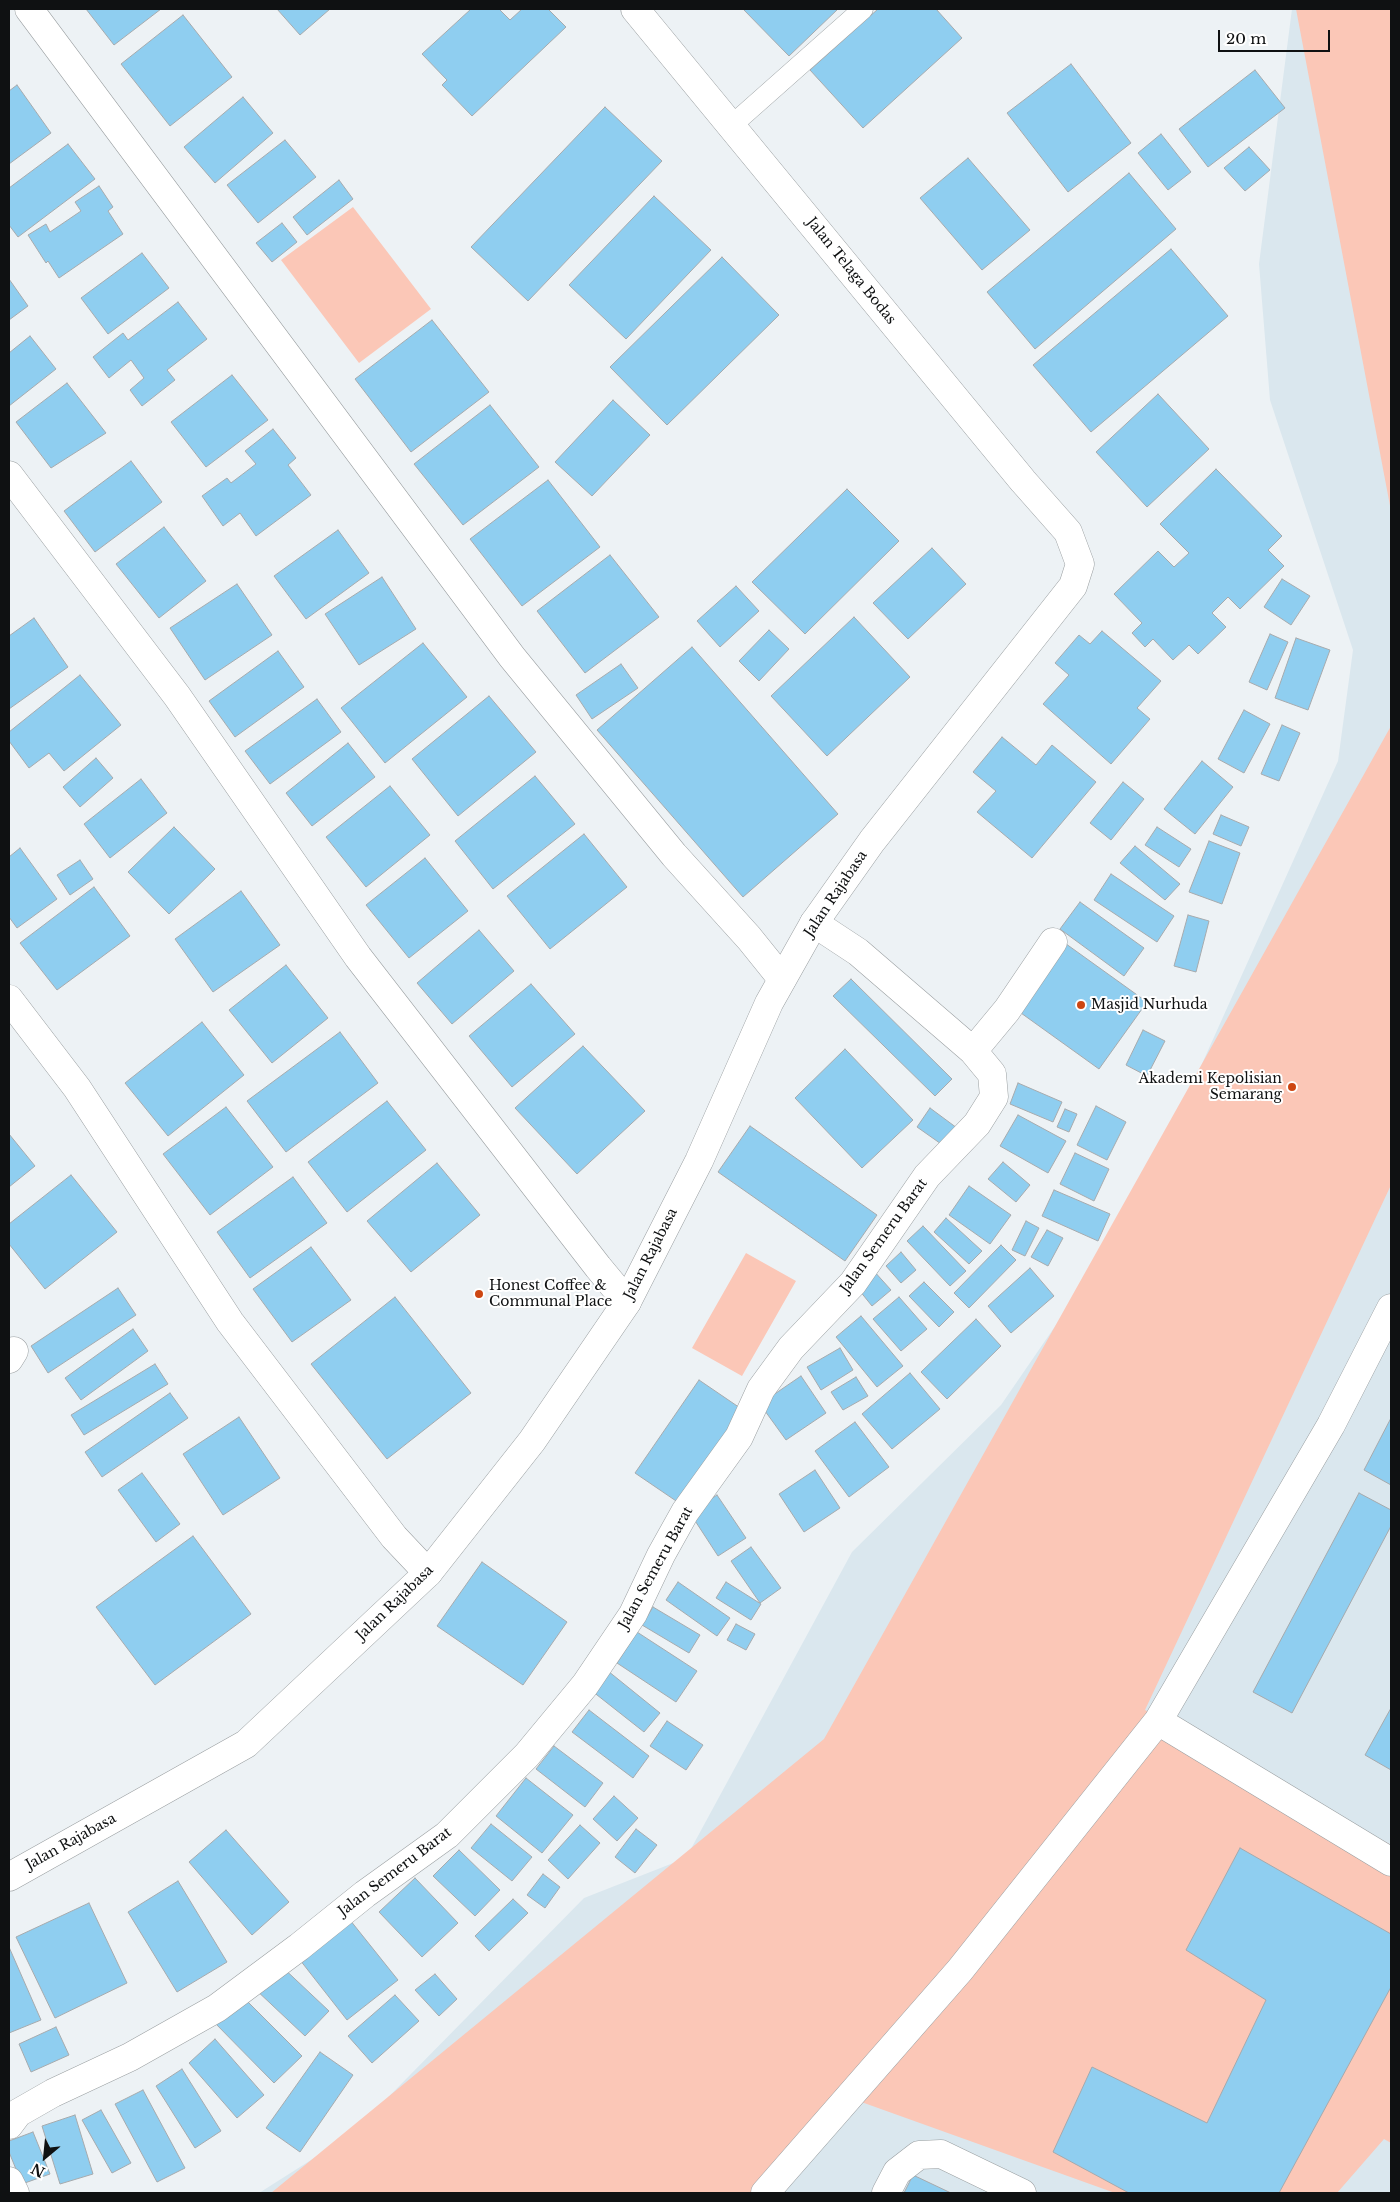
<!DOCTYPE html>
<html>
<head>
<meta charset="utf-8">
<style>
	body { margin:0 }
	#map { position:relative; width:1400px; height:2202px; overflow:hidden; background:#edf2f5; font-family:"Libre Baskerville",serif }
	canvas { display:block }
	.frame { position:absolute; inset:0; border:10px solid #0f1112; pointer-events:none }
	.north { position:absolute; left:20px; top:2132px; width:50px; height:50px; -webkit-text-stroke:4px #fff; paint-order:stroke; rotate:208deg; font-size:14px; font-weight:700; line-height:20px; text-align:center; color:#0f1112 }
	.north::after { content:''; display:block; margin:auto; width:18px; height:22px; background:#0f1112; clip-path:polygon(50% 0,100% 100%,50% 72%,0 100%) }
	.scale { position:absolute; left:1218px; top:30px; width:112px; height:22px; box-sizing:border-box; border:2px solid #0f1112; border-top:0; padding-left:6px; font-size:15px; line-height:18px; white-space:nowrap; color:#0f1112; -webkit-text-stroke:4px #fff; paint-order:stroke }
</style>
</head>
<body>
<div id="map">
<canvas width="1400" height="2202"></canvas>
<div class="frame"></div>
<div class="north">N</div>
<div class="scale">20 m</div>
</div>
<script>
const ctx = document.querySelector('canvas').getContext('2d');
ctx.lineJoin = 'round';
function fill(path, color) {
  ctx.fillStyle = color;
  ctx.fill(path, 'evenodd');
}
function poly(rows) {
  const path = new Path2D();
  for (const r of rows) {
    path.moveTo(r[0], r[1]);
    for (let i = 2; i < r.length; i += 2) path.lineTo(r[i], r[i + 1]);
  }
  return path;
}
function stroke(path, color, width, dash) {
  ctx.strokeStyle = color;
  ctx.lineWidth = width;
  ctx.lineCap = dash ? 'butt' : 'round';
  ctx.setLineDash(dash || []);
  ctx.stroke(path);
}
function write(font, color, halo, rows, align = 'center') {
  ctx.font = font + ' "Libre Baskerville",serif';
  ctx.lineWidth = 4;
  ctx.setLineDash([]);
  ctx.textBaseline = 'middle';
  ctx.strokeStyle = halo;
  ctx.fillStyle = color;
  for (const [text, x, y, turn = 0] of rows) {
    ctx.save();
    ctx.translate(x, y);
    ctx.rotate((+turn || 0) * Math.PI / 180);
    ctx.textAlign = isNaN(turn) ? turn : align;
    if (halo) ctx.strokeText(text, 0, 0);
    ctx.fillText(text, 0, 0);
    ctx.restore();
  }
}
const built = poly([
	[1292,9,1391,9,1391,2193,259,2193,352,2134,584,1898,686,1858,852,1552,1001,1405,1139,1204,1338,761,1353,650,1270,400,1259,264]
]);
const green = poly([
	[1296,9,1391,9,1391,511],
	[353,207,431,309,359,363,281,260],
	[1391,726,1391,1185,1145,1710,1391,1845,1391,2143,1384,2139,1337,2193,1115,2193,839,2094,775,2193,271,2193,824,1739],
	[746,1253,796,1281,742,1376,692,1348]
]);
const building = poly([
	[86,9,161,9,114,45,86,9],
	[277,9,330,9,300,35,277,9],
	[471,9,499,9,510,20,522,9,548,9,566,27,472,116,442,85,447,80,422,54,471,9],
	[743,9,838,9,789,56,743,9],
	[878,9,936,9,962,38,863,128,810,70,878,9],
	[183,15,232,77,170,126,121,64,183,15],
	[1071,64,1131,143,1068,192,1007,113,1071,64],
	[1255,70,1285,108,1208,167,1179,129,1255,70],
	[17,85,51,133,9,164,9,91,17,85],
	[243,97,273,133,215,183,184,147,243,97],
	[605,107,662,161,528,301,471,247,605,107],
	[1161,134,1191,172,1168,190,1138,153,1161,134],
	[285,140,316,177,258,223,227,185,285,140],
	[68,144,95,179,18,237,9,225,9,188,68,144],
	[1249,147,1270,170,1245,191,1224,168,1249,147],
	[968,158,1030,230,982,270,920,198,968,158],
	[1129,173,1176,229,1035,349,987,292,1129,173],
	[339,180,353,199,307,235,293,217,339,180],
	[99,186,113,207,108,211,123,234,59,278,48,261,46,263,28,235,46,224,50,232,81,211,75,202,99,186],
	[654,196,711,250,626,339,569,285,654,196],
	[282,223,297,242,272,262,256,243,282,223],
	[1171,249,1228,316,1091,432,1033,365,1171,249],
	[142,253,169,288,108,334,81,298,142,253],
	[722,257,779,315,667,425,610,367,722,257],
	[9,279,28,306,9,320,9,279],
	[178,302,207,339,167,370,175,380,142,406,130,390,144,378,131,360,109,378,93,357,123,333,128,340,178,302],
	[432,320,489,392,411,452,355,379,432,320],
	[30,336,56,369,9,406,9,353,30,336],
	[232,375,268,420,206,467,171,422,232,375],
	[67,383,106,433,51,468,16,422,67,383],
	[1158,394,1209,449,1147,507,1096,452,1158,394],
	[613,400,650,435,592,496,555,462,613,400],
	[490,405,539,467,463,525,414,464,490,405],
	[273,429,296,458,288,465,311,495,256,536,240,513,223,526,202,496,227,478,231,483,256,464,245,451,273,429],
	[131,461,162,502,95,552,64,511,131,461],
	[1216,469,1282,536,1268,550,1284,566,1240,609,1228,597,1212,613,1226,627,1198,654,1189,645,1173,660,1153,639,1145,647,1132,633,1142,623,1114,594,1158,551,1174,567,1189,553,1160,524,1216,469],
	[548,480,600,547,522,606,470,539,548,480],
	[847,489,899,541,805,634,752,582,847,489],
	[164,527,206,581,159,618,116,564,164,527],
	[338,530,369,573,306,619,274,576,338,530],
	[932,548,966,584,908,639,873,603,932,548],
	[610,555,659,617,585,673,537,611,610,555],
	[382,577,416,629,359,665,325,614,382,577],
	[1282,579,1310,596,1291,625,1264,607,1282,579],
	[237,584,272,635,205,680,170,628,237,584],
	[736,586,759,611,720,647,697,621,736,586],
	[854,617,910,677,827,756,771,696,854,617],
	[34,618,68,667,9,709,9,636,34,618],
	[769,630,789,649,759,681,739,661,769,630],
	[1102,631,1161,681,1137,708,1150,719,1111,764,1043,704,1069,675,1055,663,1079,635,1090,644,1102,631],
	[1270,634,1288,642,1267,690,1249,682,1270,634],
	[1296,638,1330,650,1308,710,1275,698,1296,638],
	[423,643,467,697,385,763,341,708,423,643],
	[692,647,838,814,743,897,597,730,692,647],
	[278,651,304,687,235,737,209,701,278,651],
	[621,664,638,688,592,719,576,695,621,664],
	[80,675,121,725,64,771,49,753,29,768,9,741,9,732,80,675],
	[489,696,536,752,458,816,412,759,489,696],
	[317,699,341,732,270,784,245,751,317,699],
	[1244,710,1270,724,1244,773,1218,759,1244,710],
	[1282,725,1300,733,1279,781,1261,774,1282,725],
	[1002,737,1036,765,1052,745,1096,782,1032,858,977,812,996,791,973,772,1002,737],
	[348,743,375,777,312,826,286,793,348,743],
	[96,758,113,778,80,807,63,787,96,758],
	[1202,761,1233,787,1195,834,1164,809,1202,761],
	[535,776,575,824,493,889,455,841,535,776],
	[141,779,167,813,110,858,84,824,141,779],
	[1123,782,1144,799,1111,840,1090,823,1123,782],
	[390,786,430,835,366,887,326,837,390,786],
	[1221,815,1249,827,1241,846,1213,834,1221,815],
	[174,827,215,869,169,914,128,872,174,827],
	[1157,827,1191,849,1179,867,1145,845,1157,827],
	[584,834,627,887,550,949,507,896,584,834],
	[1209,841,1240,853,1222,904,1189,892,1209,841],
	[1135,846,1180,884,1165,900,1120,863,1135,846],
	[20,848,57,899,17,928,9,917,9,857,20,848],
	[425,858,468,911,409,958,366,905,425,858],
	[80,860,93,879,70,895,57,875,80,860],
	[1111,874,1174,916,1157,942,1094,900,1111,874],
	[94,887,130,936,57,990,20,943,94,887],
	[241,891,280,945,213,992,175,939,241,891],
	[1080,902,1144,948,1124,976,1060,929,1080,902],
	[1188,915,1209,921,1196,972,1174,966,1188,915],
	[479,930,514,971,452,1024,417,983,479,930],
	[1062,941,1147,1002,1099,1069,1014,1008,1062,941],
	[286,965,328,1018,272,1063,229,1010,286,965],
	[851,979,952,1079,935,1096,833,996,851,979],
	[531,984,575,1034,512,1087,469,1036,531,984],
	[202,1022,244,1075,168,1136,125,1083,202,1022],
	[1143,1030,1165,1041,1147,1076,1126,1065,1143,1030],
	[340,1032,378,1083,286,1152,247,1101,340,1032],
	[583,1046,645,1111,577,1174,515,1108,583,1046],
	[845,1049,913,1120,862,1168,795,1098,845,1049],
	[1018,1083,1062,1102,1053,1122,1010,1104,1018,1083],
	[387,1101,426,1150,347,1212,308,1162,387,1101],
	[1096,1106,1126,1122,1107,1160,1077,1145,1096,1106],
	[226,1107,273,1167,210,1215,163,1154,226,1107],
	[930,1108,957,1128,944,1146,917,1127,930,1108],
	[1065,1109,1077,1114,1069,1132,1057,1127,1065,1109],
	[1018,1115,1066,1141,1048,1173,1000,1146,1018,1115],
	[750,1126,877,1215,845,1261,718,1172,750,1126],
	[9,1134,35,1166,9,1187,9,1134],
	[1075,1153,1109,1169,1094,1201,1060,1184,1075,1153],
	[1003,1162,1030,1185,1016,1202,988,1179,1003,1162],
	[437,1163,480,1215,411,1272,367,1221,437,1163],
	[71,1175,117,1232,45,1289,9,1244,9,1224,71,1175],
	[293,1177,327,1223,250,1278,217,1232,293,1177],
	[969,1186,1011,1215,990,1244,949,1215,969,1186],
	[1054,1190,1110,1214,1098,1241,1042,1216,1054,1190],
	[946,1218,982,1251,969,1264,934,1232,946,1218],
	[1026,1221,1039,1228,1025,1256,1012,1250,1026,1221],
	[923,1226,966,1271,950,1286,907,1241,923,1226],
	[1047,1230,1063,1238,1048,1266,1031,1257,1047,1230],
	[1001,1245,1016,1260,969,1308,954,1293,1001,1245],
	[311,1247,351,1300,292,1342,253,1289,311,1247],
	[901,1252,916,1270,901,1283,886,1266,901,1252],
	[1030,1268,1054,1296,1011,1333,988,1306,1030,1268],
	[873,1270,891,1290,872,1306,855,1285,873,1270],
	[924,1282,954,1312,939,1327,909,1296,924,1282],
	[118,1288,136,1315,48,1373,31,1346,118,1288],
	[395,1297,471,1393,387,1459,311,1364,395,1297],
	[899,1297,927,1329,901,1351,873,1319,899,1297],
	[861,1316,903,1366,877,1387,836,1337,861,1316],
	[976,1319,1001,1346,947,1399,921,1372,976,1319],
	[133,1329,148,1351,81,1400,65,1378,133,1329],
	[840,1348,853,1370,821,1390,807,1367,840,1348],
	[155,1364,168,1384,84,1435,71,1415,155,1364],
	[910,1373,940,1409,892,1449,862,1414,910,1373],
	[801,1376,826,1413,786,1440,760,1404,801,1376],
	[856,1377,868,1396,843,1410,831,1392,856,1377],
	[699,1380,746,1412,682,1505,635,1473,699,1380],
	[170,1393,188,1418,102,1477,85,1452,170,1393],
	[239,1417,280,1478,223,1515,183,1454,239,1417],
	[1391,1418,1391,1485,1364,1470,1391,1418],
	[855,1422,889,1467,849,1497,815,1451,855,1422],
	[815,1470,840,1508,804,1532,779,1494,815,1470],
	[142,1473,180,1524,156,1542,118,1490,142,1473],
	[1359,1493,1391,1510,1391,1526,1292,1713,1253,1692,1359,1493],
	[717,1495,746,1538,718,1556,690,1513,717,1495],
	[193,1536,251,1614,155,1685,96,1607,193,1536],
	[751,1547,781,1588,760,1603,731,1561,751,1547],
	[482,1562,567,1622,523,1685,437,1626,482,1562],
	[678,1582,730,1618,717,1636,666,1600,678,1582],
	[726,1582,761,1604,751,1620,716,1598,726,1582],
	[653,1607,700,1635,689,1653,642,1625,653,1607],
	[736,1624,755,1634,746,1650,727,1640,736,1624],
	[637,1632,697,1671,676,1702,617,1663,637,1632],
	[608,1671,660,1713,644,1732,592,1691,608,1671],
	[1391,1708,1391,1770,1365,1755,1391,1708],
	[589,1710,649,1756,633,1778,572,1732,589,1710],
	[667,1721,703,1745,686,1770,650,1746,667,1721],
	[554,1746,603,1783,585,1807,536,1769,554,1746],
	[526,1778,573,1815,542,1853,496,1816,526,1778],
	[614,1796,638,1818,617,1841,593,1819,614,1796],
	[491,1824,532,1857,512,1881,471,1848,491,1824],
	[580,1825,600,1843,568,1879,548,1860,580,1825],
	[636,1829,657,1845,635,1873,615,1857,636,1829],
	[226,1830,289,1902,252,1935,189,1862,226,1830],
	[1240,1848,1391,1934,1391,1987,1279,2193,1129,2193,1053,2152,1092,2067,1207,2123,1266,2000,1186,1950,1240,1848],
	[459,1850,500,1890,475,1916,433,1876,459,1850],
	[543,1874,560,1887,545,1908,527,1895,543,1874],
	[415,1878,458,1923,422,1957,379,1912,415,1878],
	[178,1881,227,1962,177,1992,128,1912,178,1881],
	[513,1899,528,1913,489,1951,475,1936,513,1899],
	[89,1903,127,1983,55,2018,16,1937,89,1903],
	[350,1920,398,1980,347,2020,300,1960,350,1920],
	[9,1947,41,2020,9,2033,9,1947],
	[278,1963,329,2011,305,2036,254,1988,278,1963],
	[435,1974,457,1999,439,2016,415,1990,435,1974],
	[239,1993,302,2056,274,2083,212,2020,239,1993],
	[395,1995,419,2021,372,2063,348,2036,395,1995],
	[56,2027,69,2055,31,2072,19,2044,56,2027],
	[215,2039,264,2095,237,2118,189,2063,215,2039],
	[320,2052,353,2075,300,2152,266,2128,320,2052],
	[182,2069,221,2131,195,2148,156,2086,182,2069],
	[143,2090,185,2168,157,2182,115,2104,143,2090],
	[101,2110,131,2163,112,2173,82,2120,101,2110],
	[75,2115,93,2174,60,2184,42,2126,75,2115],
	[33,2132,50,2174,22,2184,9,2152,9,2141,33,2132],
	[913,2175,951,2193,904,2193,913,2175]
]);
const lane = poly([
	[731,126,863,9]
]);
const street = poly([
	[29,9,512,657,674,855,749,938,782,979],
	[9,475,177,696,358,957,598,1267,627,1302],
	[9,999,77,1088,230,1322,394,1537,428,1573],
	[973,1051,1007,1010,1053,942],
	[9,1359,14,1351],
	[1158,1721,1391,1862],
	[9,2125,18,2113,53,2093,130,2057,217,2008,299,1947,365,1894,447,1835,527,1755,585,1685,633,1614,661,1555,685,1512,739,1437,761,1389,791,1348,853,1283,927,1176,977,1124,994,1097,992,1074,973,1051,858,952,814,923],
	[9,2181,15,2193],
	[765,2193,960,1970,1158,1721,1331,1425,1391,1308],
	[886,2193,897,2172,919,2155,941,2154,1022,2193]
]);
const secondary = poly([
	[9,1877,246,1744,428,1573,532,1441,627,1302,699,1161,769,1003,814,923,872,841,1073,586,1080,564,1068,532,1023,481,635,9]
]);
const markers = [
	[1081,1005,5,"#cd4612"],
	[1292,1087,5,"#cd4612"],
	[479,1294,5,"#cd4612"]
];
const streetNames = [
	["Jalan Telaga Bodas",851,271,51],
	["Jalan Rajabasa",836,894,-56],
	["Jalan Semeru Barat",884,1236,-54],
	["Jalan Rajabasa",651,1254,-63],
	["Jalan Semeru Barat",656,1568,-61],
	["Jalan Rajabasa",395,1603,-44],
	["Jalan Rajabasa",71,1842,-29],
	["Jalan Semeru Barat",395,1872,-37]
];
const poiNames = [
	["Masjid Nurhuda",1091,1005],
	["Akademi Kepolisian",1282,1079,"right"],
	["Semarang",1282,1095,"right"],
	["Honest Coffee &",489,1286],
	["Communal Place",489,1302]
];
fill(built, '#dae7ee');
fill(green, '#fbc7b7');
fill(building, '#8fcef0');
stroke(building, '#a6aaad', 1);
stroke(lane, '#9a9fa1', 21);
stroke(street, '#9a9fa1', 29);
stroke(secondary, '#9a9fa1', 29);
stroke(lane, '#fff', 20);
stroke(street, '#fff', 28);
stroke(secondary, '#fff', 28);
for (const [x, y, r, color] of markers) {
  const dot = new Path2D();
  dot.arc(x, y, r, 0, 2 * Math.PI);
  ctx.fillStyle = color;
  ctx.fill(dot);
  stroke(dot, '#fff', 2);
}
write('14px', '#0f1112', '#fff', streetNames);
write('14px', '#0f1112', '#fff', poiNames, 'left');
</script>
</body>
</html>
